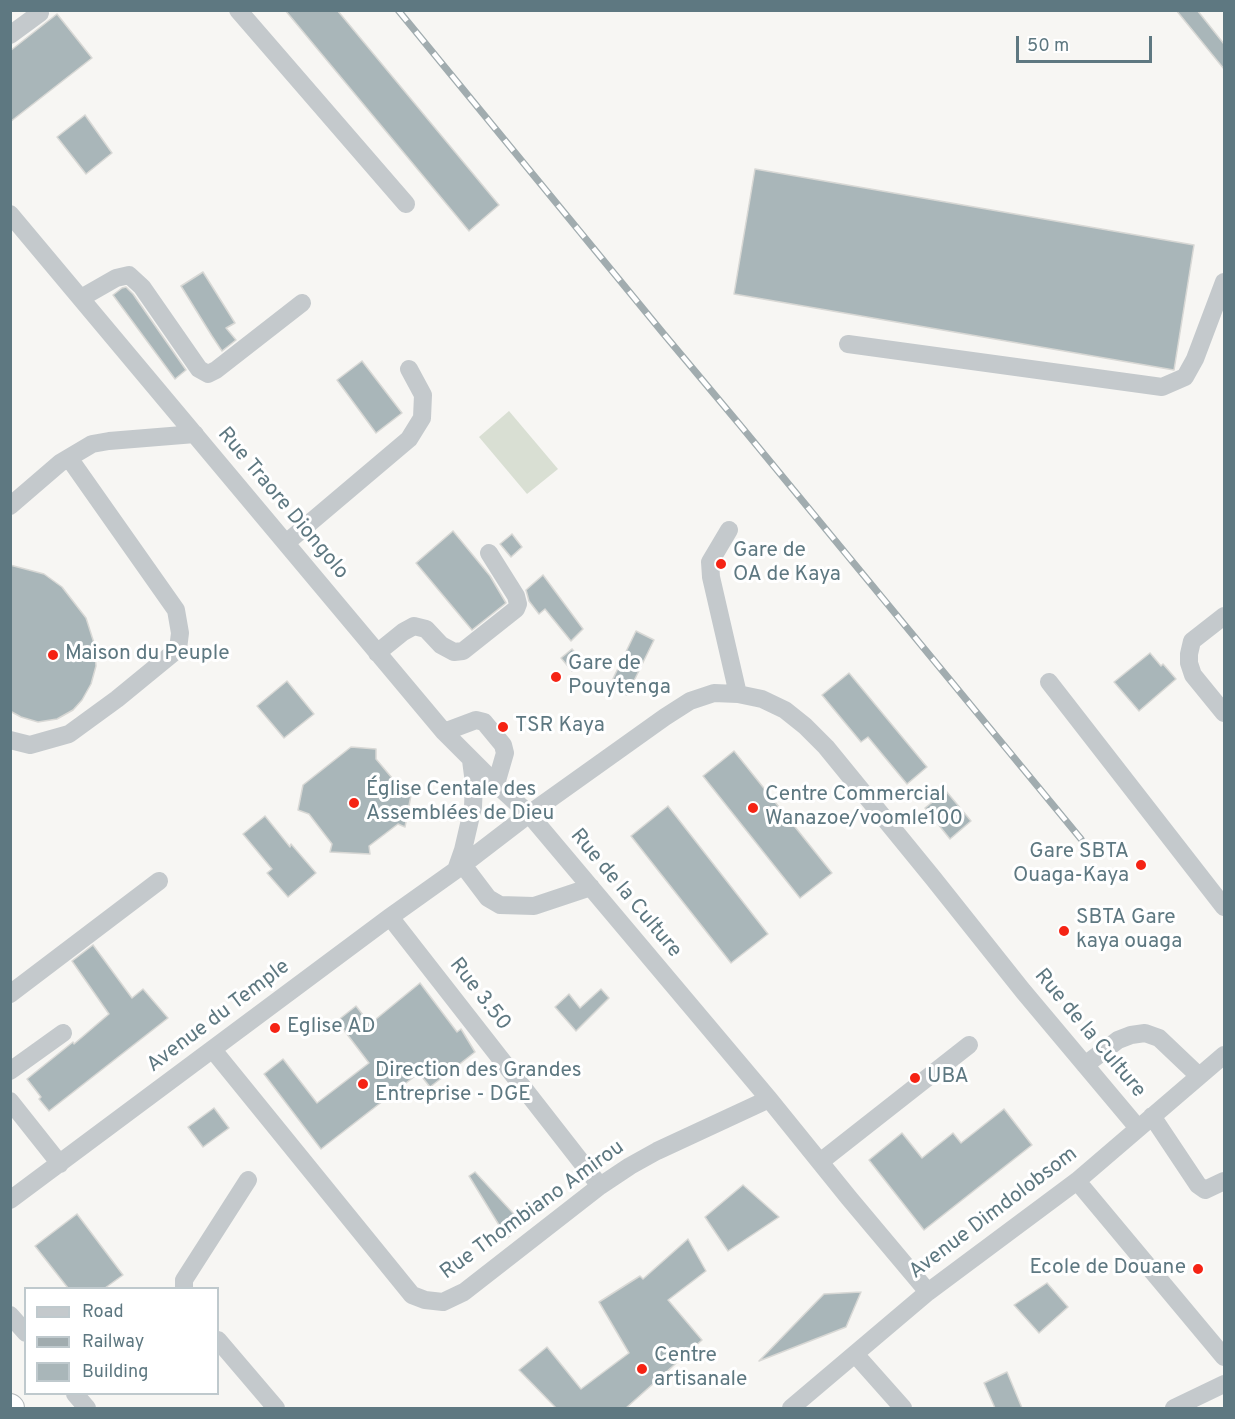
<!DOCTYPE html>
<html>
<head>
<meta charset="utf-8">
<style>
	body { margin:0 }
	#map { position:relative; width:1235px; height:1419px; overflow:hidden; background:#f7f6f3; font-family:Overpass,sans-serif }
	canvas { display:block }
	.frame { position:absolute; inset:0; border:12px solid #5e7881; pointer-events:none }
	.legend { position:absolute; left:24px; top:1287px; width:195px; height:108px; box-sizing:border-box; background:#fff; border:2px solid #bfc9cd; margin:0; padding:8px 10px; list-style:none; font-size:18px; color:#5e7881 }
	.legend li { display:flex; align-items:center; gap:12px; height:30px }
	.legend b { width:30px; border:2px solid #bfc9cd }
	.scale { position:absolute; left:1016px; top:36px; width:136px; height:27px; box-sizing:border-box; border:3px solid #5e7881; border-top:0; padding-left:8px; font-size:18px; line-height:21px; white-space:nowrap; color:#5e7881; -webkit-text-stroke:4px #fff; paint-order:stroke }
</style>
</head>
<body>
<div id="map">
<canvas width="1235" height="1419"></canvas>
<div class="frame"></div>
<ul class="legend">
<li><b style="height:8px;background:#c4c9cc"></b>Road</li>
<li><b style="height:8px;background:#a1acaf"></b>Railway</li>
<li><b style="height:16px;background:#a9b6b9"></b>Building</li>
</ul>
<div class="scale">50 m</div>
</div>
<script>
const ctx = document.querySelector('canvas').getContext('2d');
ctx.lineJoin = 'round';
function fill(path, color) {
  ctx.fillStyle = color;
  ctx.fill(path, 'evenodd');
}
function poly(rows) {
  const path = new Path2D();
  for (const r of rows) {
    path.moveTo(r[0], r[1]);
    for (let i = 2; i < r.length; i += 2) path.lineTo(r[i], r[i + 1]);
  }
  return path;
}
function stroke(path, color, width, dash) {
  ctx.strokeStyle = color;
  ctx.lineWidth = width;
  ctx.lineCap = dash ? 'butt' : 'round';
  ctx.setLineDash(dash || []);
  ctx.stroke(path);
}
function write(font, color, halo, rows, align = 'center') {
  ctx.font = font + ' Overpass,sans-serif';
  ctx.lineWidth = 6;
  ctx.setLineDash([]);
  ctx.textBaseline = 'middle';
  ctx.strokeStyle = halo;
  ctx.fillStyle = color;
  for (const [text, x, y, turn = 0] of rows) {
    ctx.save();
    ctx.translate(x, y);
    ctx.rotate((+turn || 0) * Math.PI / 180);
    ctx.textAlign = isNaN(turn) ? turn : align;
    if (halo) ctx.strokeText(text, 0, 0);
    ctx.fillText(text, 0, 0);
    ctx.restore();
  }
}
const green = poly([
	[509,411,558,469,527,494,479,437]
]);
const building = poly([
	[285,10,337,10,499,205,469,231,285,10],
	[1176,10,1197,10,1224,44,1224,69,1176,10],
	[57,14,92,58,10,122,10,51,57,14],
	[85,115,112,153,86,174,57,137,85,115],
	[755,169,1194,245,1174,370,734,294,755,169],
	[203,272,235,323,226,328,236,340,222,351,212,336,181,286,203,272],
	[126,287,133,294,186,370,175,379,113,295,122,288,126,287],
	[362,361,402,413,376,433,337,380,362,361],
	[453,531,490,576,506,603,472,630,416,563,453,531],
	[512,534,522,547,511,557,500,544,512,534],
	[10,565,44,574,62,587,86,618,94,643,96,666,91,684,82,700,73,710,57,719,38,722,21,717,10,711,10,565],
	[543,575,583,629,571,641,545,609,539,614,529,601,526,590,543,575],
	[636,631,654,640,627,695,609,687,636,631],
	[572,649,583,662,572,671,561,658,572,649],
	[1150,653,1161,666,1163,664,1176,679,1139,711,1114,682,1150,653],
	[849,673,927,767,907,784,868,737,861,742,822,695,849,673],
	[287,681,314,714,284,738,257,706,287,681],
	[351,747,376,749,376,759,403,791,411,795,405,827,398,824,369,846,370,854,330,852,332,844,309,814,298,810,303,785,351,747],
	[734,751,832,873,800,898,703,776,734,751],
	[946,791,971,821,950,839,925,808,946,791],
	[668,806,768,934,731,963,631,836,668,806],
	[265,816,290,847,291,844,316,873,288,897,267,873,272,869,243,834,265,816],
	[93,945,132,998,143,989,168,1018,49,1111,39,1099,41,1097,27,1079,73,1042,74,1044,109,1014,72,961,93,945],
	[420,983,457,1032,461,1029,475,1052,430,1087,419,1073,321,1149,264,1074,283,1059,317,1103,369,1063,337,1021,356,1006,370,1024,420,983],
	[601,989,609,998,576,1031,555,1007,569,994,580,1008,601,989],
	[214,1108,229,1128,203,1147,188,1127,214,1108],
	[1004,1109,1032,1145,924,1230,869,1160,902,1133,922,1158,953,1133,961,1143,1004,1109],
	[475,1172,524,1225,507,1238,469,1176,475,1172],
	[743,1185,779,1217,728,1251,705,1217,743,1185],
	[77,1214,123,1275,105,1288,68,1288,35,1246,77,1214],
	[688,1239,706,1271,668,1300,702,1340,626,1408,556,1408,519,1370,547,1347,581,1389,629,1353,599,1302,640,1276,643,1279,688,1239],
	[1047,1283,1068,1307,1039,1333,1014,1305,1047,1283],
	[861,1292,846,1327,759,1361,824,1294,861,1292],
	[1007,1372,1022,1408,995,1408,984,1383,1007,1372]
]);
const minor = poly([
	[238,10,406,204],
	[10,35,40,13],
	[10,214,444,732,496,784,529,814,769,1099,849,1198,928,1292],
	[81,298,116,278,129,275,142,287,199,369,208,374,216,370,302,303],
	[848,344,1162,387,1185,377,1195,359,1224,282],
	[10,506,60,463,92,444,109,441,195,434],
	[729,530,710,562,711,577,738,694],
	[286,543,409,439,422,418,423,395,409,369],
	[1224,616,1192,641,1189,654,1189,663,1193,675,1224,713],
	[377,653,403,632,414,626,426,629,441,645,454,652,463,651,516,609,518,604,516,596,489,553],
	[1049,682,1224,907],
	[444,732,476,720,484,722,503,745,505,753,496,784],
	[10,740,30,745,69,734,117,699,178,649,180,633,176,610,69,458],
	[463,865,488,898,500,905,534,906,591,887],
	[456,870,463,850,473,807,474,783,471,760],
	[390,917,600,1186],
	[10,994,159,881],
	[213,1050,412,1295,425,1300,443,1302,464,1292,600,1186,630,1166,657,1151,769,1099],
	[1085,1065,1118,1040,1131,1035,1145,1033,1159,1038,1199,1076],
	[10,1071,63,1033],
	[10,1101,60,1164],
	[1152,1116,1198,1185,1205,1190,1224,1181],
	[820,1162,969,1045],
	[1077,1181,1224,1357],
	[10,1200,390,917,456,870,529,814,665,717,690,701,714,693,738,694,762,699,785,710,805,726,826,747,933,878,1023,991,1138,1128],
	[184,1288,184,1280,248,1180],
	[10,1315,26,1333],
	[218,1340,276,1408],
	[855,1354,903,1408],
	[75,1394,87,1408],
	[791,1408,928,1292,1077,1181,1224,1055],
	[1174,1408,1224,1384]
]);
const highway = poly([
	[10,1407,11,1408]
]);
const rail = poly([
	[398,10,663,333,740,425,1081,839]
]);
const markers = [
	[721,564,6,"#f52314"],
	[53,655,6,"#f52314"],
	[556,677,6,"#f52314"],
	[503,727,6,"#f52314"],
	[354,803,6,"#f52314"],
	[753,808,6,"#f52314"],
	[1141,865,6,"#f52314"],
	[1064,931,6,"#f52314"],
	[275,1028,6,"#f52314"],
	[915,1078,6,"#f52314"],
	[363,1084,6,"#f52314"],
	[1198,1269,6,"#f52314"],
	[642,1369,6,"#f52314"]
];
const streetNames = [
	["Rue Traore Diongolo",282,504,50],
	["Rue de la Culture",625,894,50],
	["Rue 3.50",479,995,52],
	["Avenue du Temple",219,1017,-37],
	["Rue de la Culture",1089,1034,50],
	["Rue Thombiano Amirou",533,1211,-36],
	["Avenue Dimdolobsom",994,1214,-37]
];
const poiNames = [
	["Gare de",733,552],
	["OA de Kaya",733,576],
	["Maison du Peuple",65,655],
	["Gare de",568,665],
	["Pouytenga",568,689],
	["TSR Kaya",515,727],
	["Église Centale des",366,791],
	["Assemblées de Dieu",366,815],
	["Centre Commercial",765,796],
	["Wanazoe/voomle100",765,820],
	["Gare SBTA",1129,853,"right"],
	["Ouaga-Kaya",1129,877,"right"],
	["SBTA Gare",1076,919],
	["kaya ouaga",1076,943],
	["Eglise AD",287,1028],
	["Direction des Grandes",375,1072],
	["Entreprise - DGE",375,1096],
	["UBA",927,1078],
	["Ecole de Douane",1186,1269,"right"],
	["Centre",654,1357],
	["artisanale",654,1381]
];
fill(green, '#d9dfd3');
fill(building, '#a9b6b9');
stroke(building, '#d8d8d5', 1.5);
stroke(highway, '#b6bbbd', 28);
stroke(minor, '#c4c9cc', 18);
stroke(highway, '#fff', 26);
stroke(rail, '#a1acaf', 7);
stroke(rail, '#fff', 4.5, [14]);
for (const [x, y, r, color] of markers) {
  const dot = new Path2D();
  dot.arc(x, y, r, 0, 2 * Math.PI);
  ctx.fillStyle = color;
  ctx.fill(dot);
  stroke(dot, '#fff', 2);
}
write('21px', '#5e7881', '#fff', streetNames);
write('21px', '#5e7881', '#fff', poiNames, 'left');
</script>
</body>
</html>
